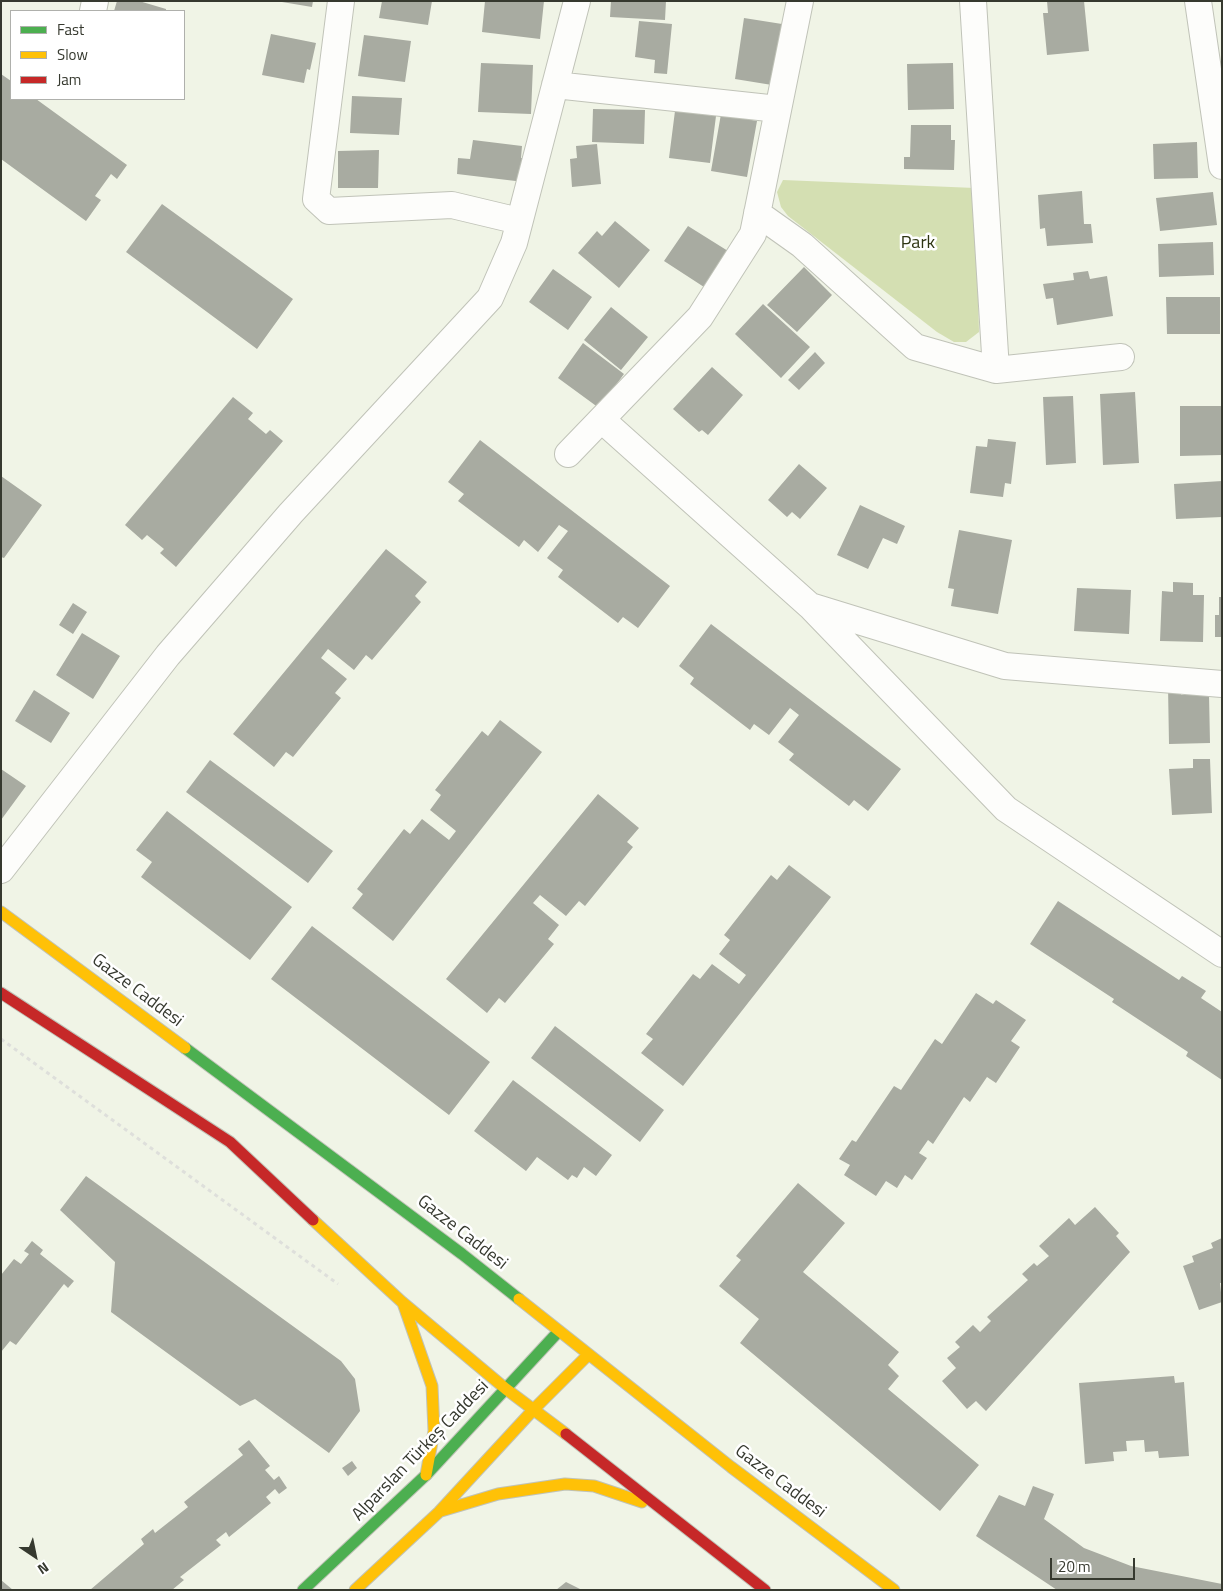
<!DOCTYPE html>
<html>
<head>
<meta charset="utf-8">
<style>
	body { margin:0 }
	#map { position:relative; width:1223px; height:1591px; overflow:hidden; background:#f0f4e6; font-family:"Titillium Web",sans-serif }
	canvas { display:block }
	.frame { position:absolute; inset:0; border:2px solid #36392f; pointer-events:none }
	.legend { position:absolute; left:10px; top:10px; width:175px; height:90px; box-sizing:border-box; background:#fff; border:1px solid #afb0ac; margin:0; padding:6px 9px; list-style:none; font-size:15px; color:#36392f }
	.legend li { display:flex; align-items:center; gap:10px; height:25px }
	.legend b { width:25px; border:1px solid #afb0ac }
	.north { position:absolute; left:10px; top:1531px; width:50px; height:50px; -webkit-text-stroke:4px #fff; paint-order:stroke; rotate:146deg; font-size:14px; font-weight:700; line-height:20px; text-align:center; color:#36392f }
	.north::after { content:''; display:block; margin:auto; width:18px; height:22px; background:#36392f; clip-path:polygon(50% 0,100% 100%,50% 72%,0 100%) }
	.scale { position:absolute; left:1050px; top:1558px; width:85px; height:22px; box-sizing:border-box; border:2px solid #36392f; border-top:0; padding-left:6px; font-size:15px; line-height:18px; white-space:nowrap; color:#36392f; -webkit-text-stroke:4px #fff; paint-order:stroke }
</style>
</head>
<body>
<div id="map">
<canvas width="1223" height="1591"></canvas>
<div class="frame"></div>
<ul class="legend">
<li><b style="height:6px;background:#4caf50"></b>Fast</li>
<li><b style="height:6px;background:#ffc107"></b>Slow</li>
<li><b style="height:6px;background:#c62828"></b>Jam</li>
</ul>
<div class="north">N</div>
<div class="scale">20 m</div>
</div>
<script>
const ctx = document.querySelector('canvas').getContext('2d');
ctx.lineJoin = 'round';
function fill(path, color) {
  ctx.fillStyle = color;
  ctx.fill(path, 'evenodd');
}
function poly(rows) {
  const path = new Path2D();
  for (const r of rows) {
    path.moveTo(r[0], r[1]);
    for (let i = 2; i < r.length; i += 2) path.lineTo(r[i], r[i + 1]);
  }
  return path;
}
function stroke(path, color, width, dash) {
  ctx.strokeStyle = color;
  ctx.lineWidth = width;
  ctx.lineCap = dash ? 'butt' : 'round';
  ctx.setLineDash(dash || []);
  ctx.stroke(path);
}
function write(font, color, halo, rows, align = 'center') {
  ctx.font = font + ' "Titillium Web",sans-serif';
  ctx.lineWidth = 5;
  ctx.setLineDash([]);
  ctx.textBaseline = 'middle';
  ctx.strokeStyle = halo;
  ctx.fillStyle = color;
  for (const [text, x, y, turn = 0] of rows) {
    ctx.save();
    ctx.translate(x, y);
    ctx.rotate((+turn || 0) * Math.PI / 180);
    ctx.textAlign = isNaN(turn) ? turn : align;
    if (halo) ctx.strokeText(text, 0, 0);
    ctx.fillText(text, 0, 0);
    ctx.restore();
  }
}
const green = poly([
	[783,180,975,188,979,332,966,342,954,342,937,332,788,216,781,207,777,192]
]);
const building = poly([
	[117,1,139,1,166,9,166,11,114,11],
	[276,1,313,1,312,7],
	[382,1,432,1,428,25,379,18],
	[485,1,544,1,540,39,482,32],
	[611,1,666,1,665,20,610,17],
	[1047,1,1084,1,1089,51,1047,55,1043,13,1048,13],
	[744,18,782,24,772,85,735,79],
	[639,21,672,24,667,74,654,73,655,60,635,57],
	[271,34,316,43,310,70,307,69,304,83,262,75],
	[364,35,411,41,405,82,358,76],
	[481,63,533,65,531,114,478,112],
	[953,63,954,109,908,110,907,64],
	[1,74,11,81,11,99,36,99,127,165,117,179,111,174,95,196,101,200,86,221,1,159],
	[352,96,402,98,399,135,350,133],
	[593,109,645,110,644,144,592,142],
	[675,111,716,116,710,163,669,158],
	[721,114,757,121,747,177,711,171],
	[911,125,951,125,951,140,955,140,954,170,904,169,904,157,910,157],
	[473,140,522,146,521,158,527,158,524,182,457,174,458,158,470,159],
	[1197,142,1198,178,1154,179,1153,144],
	[597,144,601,184,572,187,570,159,577,158,576,146],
	[379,150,378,188,338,188,338,151],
	[1082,191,1084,224,1091,224,1093,243,1047,246,1045,228,1040,229,1038,195],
	[1213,192,1217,225,1160,231,1156,198],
	[162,204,293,299,257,349,126,252],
	[615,221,650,250,619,288,578,253,597,231,602,236],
	[688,226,728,251,704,287,664,261],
	[1213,242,1214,275,1159,277,1158,244],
	[804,267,832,295,797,332,767,305],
	[553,269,592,297,568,330,529,302],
	[1088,271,1090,279,1107,276,1113,316,1057,325,1053,298,1046,299,1043,284,1074,280,1073,273],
	[1166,297,1220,297,1220,334,1167,334],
	[763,304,810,347,781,378,735,334],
	[611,307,648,337,621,370,584,340],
	[583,343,624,374,599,408,558,378],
	[815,352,825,363,799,390,788,380],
	[712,367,743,395,708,435,702,430,699,432,673,409],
	[1135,392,1139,463,1103,465,1100,394],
	[1073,396,1076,463,1046,465,1043,397],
	[233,397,253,413,248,419,266,434,270,430,283,441,176,567,160,553,164,549,147,535,142,540,125,525],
	[1180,406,1222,406,1222,455,1180,456],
	[988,439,1016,442,1011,484,1005,483,1003,497,970,493,976,446,987,447],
	[480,440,670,586,638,628,623,617,618,623,558,577,563,570,547,558,568,531,559,525,538,552,524,540,519,547,458,501,464,494,448,482],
	[799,464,827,488,800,519,792,512,787,517,768,500],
	[1,476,42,505,4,558,1,557],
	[1222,481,1222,517,1176,519,1174,484],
	[860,505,905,526,897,544,883,538,868,569,837,555],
	[959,530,1012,540,998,614,951,606,954,589,948,588],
	[386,549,427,582,415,596,421,602,372,660,366,655,354,670,328,649,321,658,347,679,335,693,341,698,293,757,286,752,274,767,233,734],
	[1173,582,1193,583,1193,595,1204,595,1203,642,1160,641,1162,591,1173,592],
	[1077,588,1131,590,1129,634,1074,631],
	[1219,597,1222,597,1222,637,1215,637,1215,615,1219,615],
	[73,603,87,612,73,634,59,625],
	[711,624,901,769,868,811,854,800,849,806,789,760,794,754,778,742,799,715,790,708,769,735,754,724,750,730,690,684,694,678,679,666],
	[82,633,120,656,93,699,56,675],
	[1181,685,1181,695,1209,694,1210,743,1169,744,1168,686],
	[34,690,70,713,51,743,15,721],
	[500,720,542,752,393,941,352,908,363,894,357,889,404,829,410,834,422,819,449,840,456,831,430,810,441,795,435,790,482,731,488,736],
	[1193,759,1210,759,1212,813,1172,815,1169,769,1193,768],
	[210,760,333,851,308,883,186,792],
	[1,769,26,786,1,820],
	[598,794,639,828,627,842,633,847,585,906,579,901,566,916,540,895,533,903,559,925,548,939,554,944,505,1003,499,998,487,1013,446,979],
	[167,811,292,907,250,960,141,877,152,862,136,850],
	[789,865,831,897,683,1086,641,1053,653,1039,646,1034,693,974,700,979,712,964,739,984,746,975,719,954,730,940,724,935,771,875,777,880],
	[1058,901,1179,980,1182,976,1206,991,1201,998,1222,1012,1222,1080,1186,1056,1188,1052,1112,1002,1114,999,1030,944],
	[312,926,490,1062,449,1115,271,979],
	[976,993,993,1004,996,1000,1026,1020,1011,1041,1020,1047,996,1083,987,1077,970,1102,964,1097,933,1144,928,1140,919,1153,927,1158,912,1180,905,1175,897,1188,886,1181,876,1196,844,1175,850,1165,839,1159,852,1140,856,1142,894,1086,901,1090,935,1039,942,1044],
	[555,1026,664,1110,640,1142,531,1058],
	[513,1080,612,1155,596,1176,584,1167,577,1178,572,1175,568,1180,537,1157,526,1171,474,1131],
	[86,1176,341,1361,355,1379,360,1411,329,1453,255,1399,240,1406,111,1312,115,1262,60,1210],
	[798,1183,845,1223,803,1272,899,1352,888,1365,899,1376,888,1389,979,1465,940,1511,740,1343,759,1319,719,1286,741,1260,736,1256],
	[1095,1207,1119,1233,1116,1236,1130,1252,986,1411,976,1401,967,1409,942,1381,956,1368,947,1358,960,1347,955,1342,973,1325,980,1332,991,1321,987,1317,1028,1280,1022,1274,1034,1263,1037,1266,1049,1256,1039,1246,1069,1218,1075,1225],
	[1222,1238,1222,1283,1220,1283,1222,1302,1199,1310,1183,1266,1194,1262,1192,1256,1213,1248,1211,1243],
	[32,1241,43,1250,40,1254,74,1281,68,1288,64,1284,16,1345,10,1341,1,1352,1,1275,14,1259,21,1264,29,1254,24,1251],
	[1174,1376,1175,1383,1184,1382,1189,1456,1159,1458,1158,1451,1145,1452,1144,1440,1126,1441,1127,1451,1113,1452,1114,1461,1085,1464,1079,1383],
	[249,1440,270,1466,265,1470,274,1480,279,1476,287,1488,279,1494,275,1489,266,1497,271,1503,229,1537,226,1532,216,1540,221,1545,180,1577,184,1580,172,1590,90,1590,144,1544,141,1539,153,1529,155,1533,188,1507,184,1502,243,1455,238,1449],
	[352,1461,357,1468,348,1476,342,1468],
	[1033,1486,1054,1494,1044,1519,1084,1548,1131,1566,1222,1584,1222,1590,1057,1590,976,1536,999,1495,1025,1506],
	[1,1580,13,1590,1,1590],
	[566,1582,582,1590,556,1590]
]);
const path = poly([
	[1,1039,338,1284]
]);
const street = poly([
	[341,1,316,199,329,211,452,205,519,221],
	[973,1,996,370],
	[1198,1,1222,166],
	[93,11,95,1],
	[555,85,778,109],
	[757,213,802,245,915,347,996,370,1121,357],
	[602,420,810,606,1005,666,1222,684],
	[568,454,700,317,753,234,800,1],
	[812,608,1006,809,1222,954],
	[1,870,168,655,291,513,490,298,514,243,577,1]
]);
const fast = poly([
	[185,1048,462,1254,519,1299],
	[303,1590,426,1475,558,1332]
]);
const slow = poly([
	[1,912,185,1048],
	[313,1220,402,1302,506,1389,566,1434],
	[519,1299,731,1467,894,1590],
	[403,1303,432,1386,434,1431,426,1475],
	[441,1511,498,1494,565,1484,594,1486,642,1502],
	[355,1590,439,1512,534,1409,588,1355]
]);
const jam = poly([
	[1,993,230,1142,313,1220],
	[566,1434,765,1590]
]);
const parkNames = [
	["Park",918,244]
];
const streetNames = [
	["Gazze Caddesi",137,991,37],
	["Gazze Caddesi",462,1233,38],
	["Alparslan Türkeş Caddesi",421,1451,-46],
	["Gazze Caddesi",780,1482,37]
];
fill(green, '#d4dfb2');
fill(building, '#a8aba1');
stroke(street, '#c0c3b8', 28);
stroke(fast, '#c0c3b8', 13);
stroke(slow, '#c0c3b8', 13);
stroke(jam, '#c0c3b8', 13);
stroke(path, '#dedfdb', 3, [4, 4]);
stroke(street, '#fdfdfb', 26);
stroke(fast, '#4caf50', 11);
stroke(slow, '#ffc107', 11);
stroke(jam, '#c62828', 11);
write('18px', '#2e3512', '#fff', parkNames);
write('18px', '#36392f', '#fff', streetNames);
</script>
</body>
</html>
